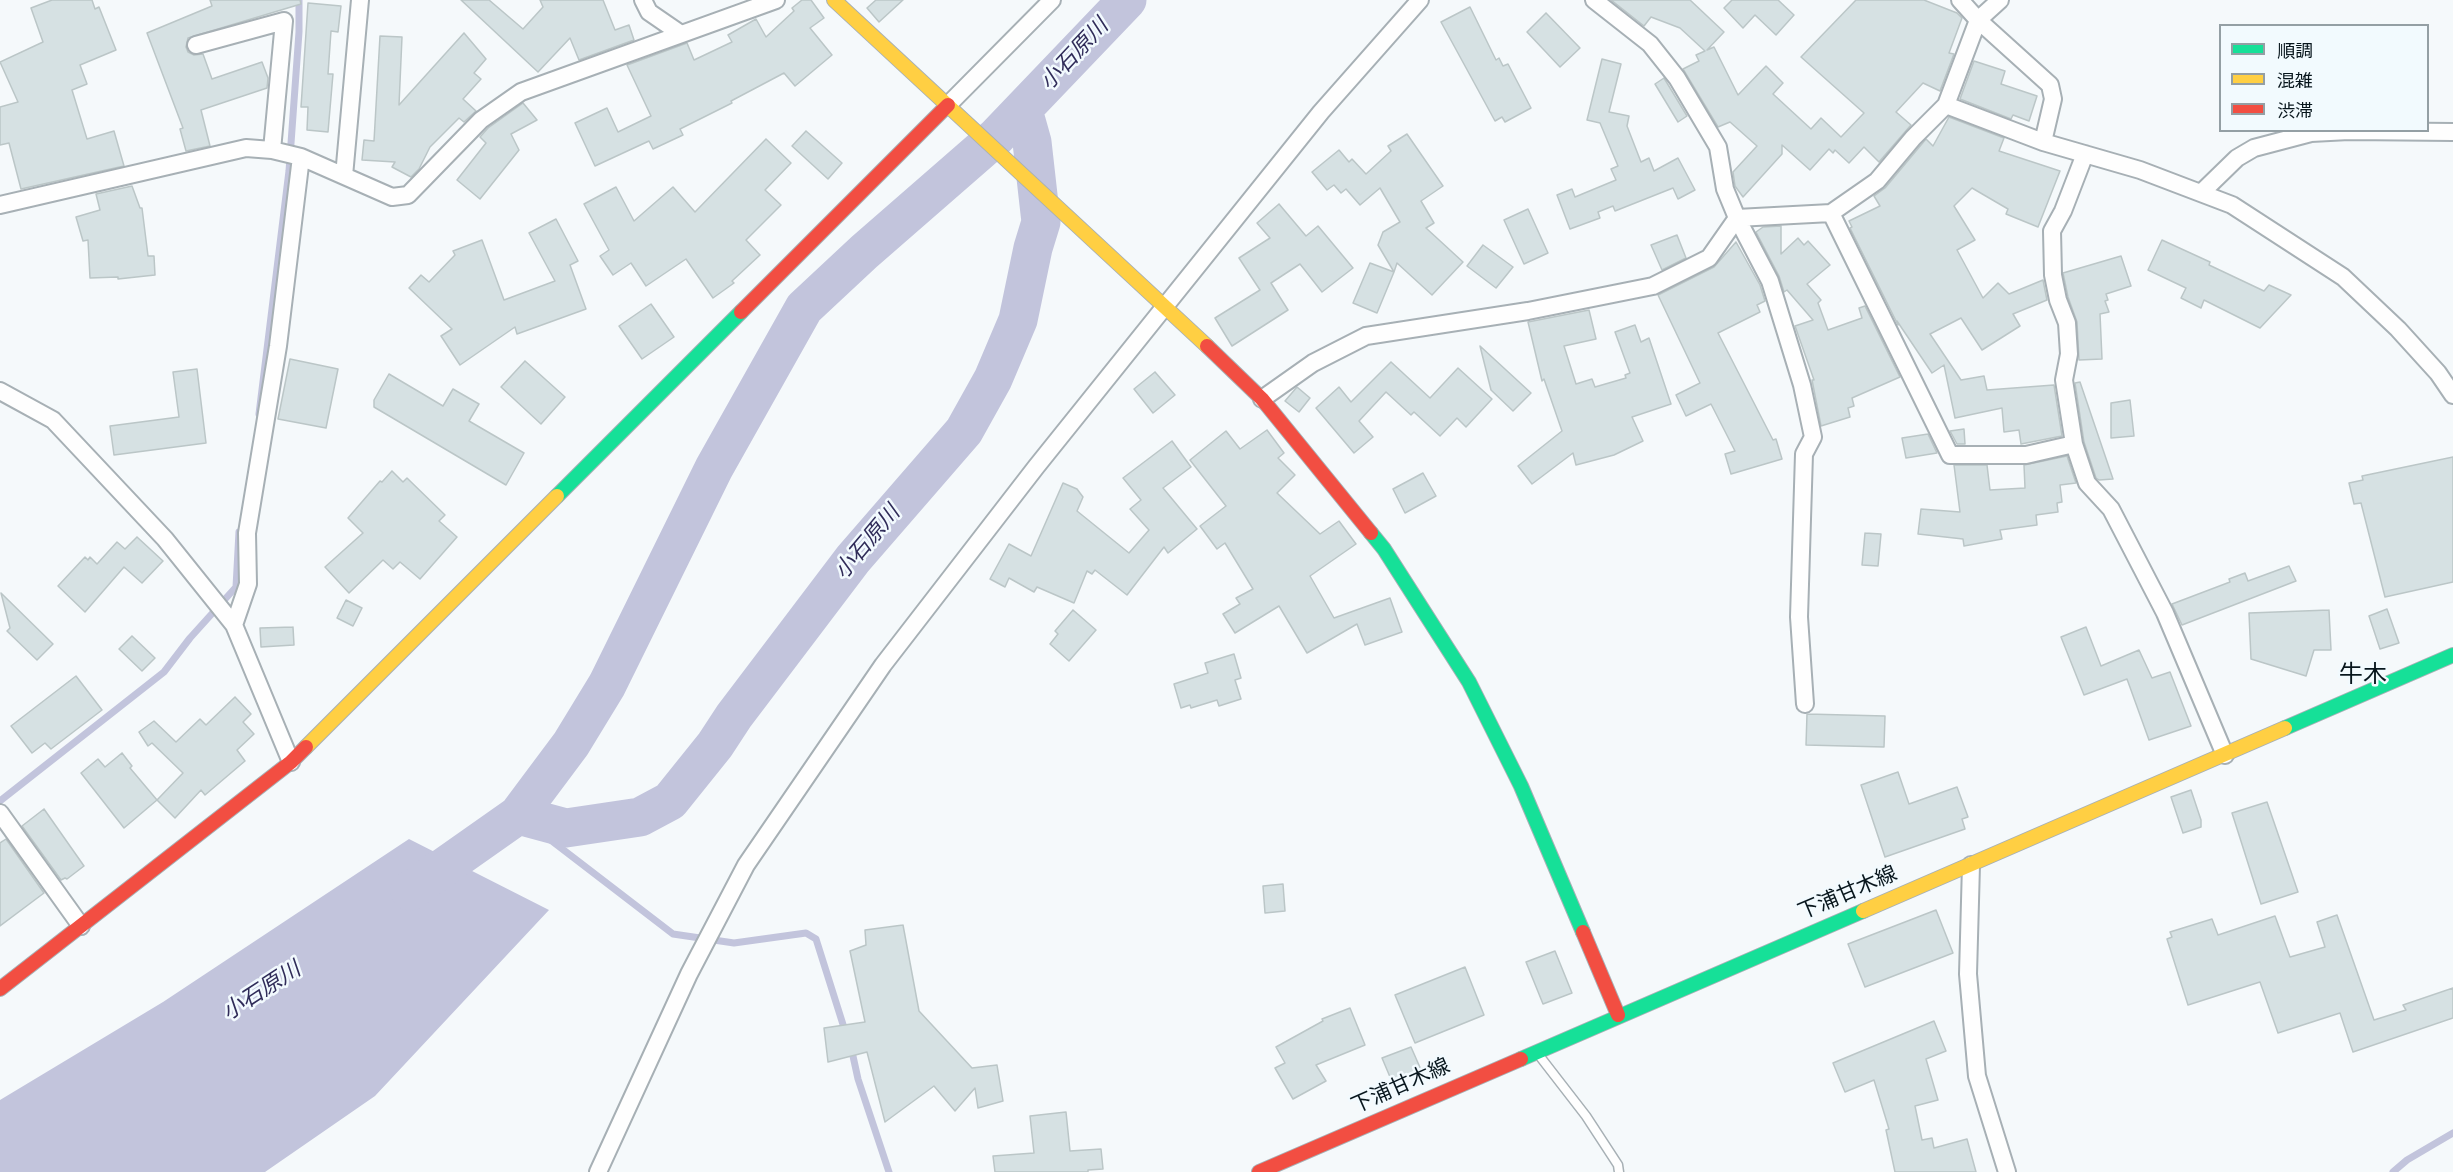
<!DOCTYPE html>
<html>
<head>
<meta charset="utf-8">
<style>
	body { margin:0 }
	#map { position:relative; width:2453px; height:1172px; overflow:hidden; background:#f5f9fb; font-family:Roboto,"Noto Sans JP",sans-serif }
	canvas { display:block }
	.legend { position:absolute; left:2219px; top:24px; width:210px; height:108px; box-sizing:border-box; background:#f2fafe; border:2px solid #949fa4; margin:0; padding:8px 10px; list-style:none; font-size:18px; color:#08161d }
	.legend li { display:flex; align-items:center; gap:12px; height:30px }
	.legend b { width:30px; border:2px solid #949fa4 }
</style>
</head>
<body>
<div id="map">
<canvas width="2453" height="1172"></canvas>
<ul class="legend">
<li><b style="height:8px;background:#16e098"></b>順調</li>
<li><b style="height:8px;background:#ffcf43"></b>混雑</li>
<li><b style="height:8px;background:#f24e42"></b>渋滞</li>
</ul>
</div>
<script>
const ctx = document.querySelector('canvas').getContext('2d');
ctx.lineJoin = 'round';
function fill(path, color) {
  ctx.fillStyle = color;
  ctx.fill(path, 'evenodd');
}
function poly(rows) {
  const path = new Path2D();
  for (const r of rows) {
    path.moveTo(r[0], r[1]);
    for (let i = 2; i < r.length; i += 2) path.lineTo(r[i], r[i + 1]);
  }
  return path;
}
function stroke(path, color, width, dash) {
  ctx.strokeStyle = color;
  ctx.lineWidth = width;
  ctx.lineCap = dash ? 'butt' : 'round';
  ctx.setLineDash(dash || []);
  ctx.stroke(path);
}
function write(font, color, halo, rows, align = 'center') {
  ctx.font = font + ' Roboto,"Noto Sans JP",sans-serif';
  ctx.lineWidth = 5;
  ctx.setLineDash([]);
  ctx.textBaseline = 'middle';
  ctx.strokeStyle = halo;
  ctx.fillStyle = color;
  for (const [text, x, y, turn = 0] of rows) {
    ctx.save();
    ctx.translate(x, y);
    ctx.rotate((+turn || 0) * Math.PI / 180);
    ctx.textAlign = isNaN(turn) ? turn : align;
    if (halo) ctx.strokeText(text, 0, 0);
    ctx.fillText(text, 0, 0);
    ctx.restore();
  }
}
const water = poly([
	[409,839,549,910,375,1096,265,1172,0,1172,0,1100,163,1002]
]);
const stream = poly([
	[259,414,289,171,299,32,299,0],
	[0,801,164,672,190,638,236,587,239,532],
	[518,815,673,934,734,943,806,933,816,939,846,1034],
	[851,1047,858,1079,889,1172],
	[2393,1172,2407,1160,2453,1133]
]);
const river = poly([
	[518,815,566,828,640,817,670,801,715,745,734,716,853,559,964,431,993,379,1018,320,1033,248,1041,222,1032,142,1023,110],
	[410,891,518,815,571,744,607,685,714,468,804,308,864,252,996,137,1127,0]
]);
const building = poly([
	[52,0,92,0,95,9,99,7,116,50,80,65,87,84,72,90,87,139,114,131,124,166,21,189,9,143,0,145,0,107,18,102,0,62,43,42,31,8,52,0],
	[210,0,300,0,301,4,188,38,186,47,188,52,194,55,203,54,212,79,262,62,268,78,267,88,201,110,210,146,186,151,180,129,183,128,147,33,212,6,210,0],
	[461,0,489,0,523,29,543,7,540,0,603,0,615,30,629,25,634,40,579,60,570,38,538,72,461,0],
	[802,0,811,0,824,18,810,28,832,55,795,86,784,73,731,101,732,103,680,129,683,135,653,149,649,141,595,166,575,123,607,108,618,132,651,116,627,65,687,43,694,60,732,42,728,35,756,19,766,37,794,11,792,8,802,0],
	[876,0,903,0,879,22,867,8,876,0],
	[1611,0,1690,0,1724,32,1707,50,1714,47,1738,95,1766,66,1783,83,1773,94,1811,129,1821,118,1841,137,1864,113,1801,57,1856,0,1924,0,1957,13,1962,18,1949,53,1954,54,1940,91,1923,83,1896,112,1911,125,1879,162,1864,147,1849,163,1835,150,1833,153,1829,149,1810,170,1782,145,1782,154,1743,197,1735,186,1733,172,1757,146,1730,122,1718,127,1683,69,1699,61,1696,55,1705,51,1680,28,1651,17,1644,26,1611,0],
	[1732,0,1778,0,1794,15,1776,35,1755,15,1743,28,1724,8,1732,0],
	[308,3,341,6,338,32,331,31,328,74,333,74,328,132,307,130,308,107,301,107,308,3],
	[1470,7,1496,60,1499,58,1503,66,1508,64,1531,108,1505,122,1502,117,1495,121,1441,22,1470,7],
	[1546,13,1580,48,1560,67,1527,32,1546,13],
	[464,33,486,59,474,73,481,79,463,99,476,111,464,122,459,118,430,147,419,169,411,177,392,167,395,162,362,160,364,140,374,141,380,36,402,37,399,105,464,33],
	[1602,59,1621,64,1609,112,1629,116,1627,126,1641,162,1649,158,1654,171,1678,158,1695,190,1678,199,1673,188,1615,211,1613,206,1598,212,1600,218,1570,229,1557,195,1572,189,1575,197,1616,180,1611,169,1618,166,1600,123,1587,120,1602,59],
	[1974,61,2005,71,2001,84,2037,96,2029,121,2013,115,2011,119,1960,99,1974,61],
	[1664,78,1687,116,1678,122,1655,84,1664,78],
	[523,103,537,120,511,134,519,150,480,199,457,180,486,143,480,137,488,128,523,103],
	[1949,117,2004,138,1999,151,2060,171,2038,227,2006,214,2008,209,1972,188,1954,206,1975,240,1957,250,1983,298,1998,283,2009,294,2043,280,2047,300,2013,314,2020,326,1982,350,1961,318,1930,334,1961,380,1984,376,1987,390,2054,385,2062,436,2021,444,2019,430,2004,432,2002,408,1955,418,1944,365,1932,373,1897,321,1898,325,1850,228,1852,227,1849,221,1880,206,1874,196,1885,188,1926,139,1933,146,1949,117],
	[806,131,842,163,828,179,792,146,806,131],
	[1407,134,1443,186,1421,201,1434,223,1426,228,1463,262,1432,295,1397,263,1394,272,1378,245,1383,232,1400,222,1380,188,1360,205,1346,189,1341,193,1334,185,1327,190,1312,172,1339,150,1349,162,1352,159,1366,174,1391,151,1388,146,1407,134],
	[766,139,791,163,765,190,781,205,746,240,760,255,732,281,734,283,713,298,686,259,646,286,631,263,613,275,600,256,609,250,584,204,616,187,634,221,673,187,695,212,766,139],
	[132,186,140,208,142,208,148,256,154,256,155,275,118,279,118,277,90,278,88,240,83,241,76,217,100,210,96,194,132,186],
	[1279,204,1306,236,1318,226,1353,268,1322,292,1300,264,1271,283,1288,310,1232,346,1215,318,1260,290,1239,258,1270,238,1257,223,1279,204],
	[1528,209,1548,253,1524,264,1504,220,1528,209],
	[556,219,578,261,570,265,586,309,517,334,515,327,460,365,441,336,452,329,409,288,421,275,429,282,455,255,453,251,482,240,504,300,555,281,529,233,556,219],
	[1781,226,1781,254,1798,238,1804,245,1808,241,1830,265,1807,284,1821,300,1818,303,1828,330,1862,318,1859,308,1865,306,1900,377,1852,398,1854,406,1848,408,1850,417,1821,426,1812,380,1814,380,1795,326,1813,320,1787,290,1784,292,1779,276,1756,232,1763,227,1781,226],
	[1677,235,1686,258,1662,270,1651,245,1677,235],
	[2162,240,2210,262,2209,265,2264,291,2269,285,2291,295,2260,328,2204,300,2201,308,2181,298,2186,288,2148,270,2162,240],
	[1736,242,1760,285,1765,301,1757,305,1760,312,1718,333,1773,440,1776,439,1782,459,1731,474,1725,454,1735,451,1711,404,1686,416,1676,395,1700,383,1658,295,1714,267,1736,242],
	[1483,245,1513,267,1496,288,1467,266,1483,245],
	[2121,256,2131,286,2106,294,2108,300,2105,301,2109,312,2100,314,2102,359,2079,360,2077,322,2068,297,2063,273,2121,256],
	[1370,263,1394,272,1377,313,1353,303,1370,263],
	[651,304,674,337,642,359,619,326,651,304],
	[1589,310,1596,339,1564,346,1576,384,1592,379,1595,387,1626,378,1625,375,1630,373,1615,332,1635,325,1641,342,1649,338,1671,404,1632,417,1643,441,1614,455,1576,465,1573,453,1532,484,1518,466,1562,431,1544,379,1542,381,1528,322,1589,310],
	[1480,346,1531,393,1513,411,1491,390,1480,346],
	[290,359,338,369,326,428,278,419,290,359],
	[525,361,565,397,541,424,501,387,525,361],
	[1391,362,1430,398,1458,368,1492,399,1466,427,1457,418,1440,436,1414,412,1411,415,1386,392,1359,421,1373,437,1354,453,1316,408,1339,387,1351,402,1391,362],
	[197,369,206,443,114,455,110,426,179,417,173,372,197,369],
	[1155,372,1175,395,1153,413,1134,389,1155,372],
	[389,374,443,406,453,389,479,404,469,421,524,453,506,485,374,407,374,400,389,374],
	[2080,382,2113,479,2099,480,2096,478,2084,442,2075,383,2080,382],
	[1297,387,1310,398,1299,412,1285,401,1297,387],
	[2130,400,2134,436,2111,438,2111,403,2130,400],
	[1964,429,1965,444,1957,444,1950,431,1964,429],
	[1267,430,1284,453,1278,458,1295,475,1277,493,1320,534,1339,521,1356,544,1310,576,1334,618,1390,598,1402,632,1365,645,1357,624,1307,653,1279,606,1235,633,1223,614,1240,604,1236,598,1253,589,1225,543,1217,549,1200,526,1226,506,1190,460,1226,431,1240,449,1267,430],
	[1928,434,1937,453,1906,458,1902,438,1928,434],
	[1172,441,1191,467,1163,488,1197,529,1168,553,1164,547,1127,595,1095,570,1092,574,1087,571,1074,603,1037,587,1034,592,1009,578,1005,587,990,579,1009,544,1031,556,1063,483,1077,489,1083,497,1077,511,1129,553,1149,530,1130,509,1141,500,1123,478,1172,441],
	[2067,456,2076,483,2060,485,2062,502,2057,503,2058,512,2036,515,2037,525,2000,530,2002,539,1964,546,1963,539,1918,534,1921,509,1960,512,1954,465,1987,465,1990,490,2025,488,2024,465,2067,456],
	[2453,457,2453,582,2385,597,2361,503,2354,504,2349,483,2363,480,2362,476,2453,457],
	[392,471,403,482,407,478,445,515,439,521,457,537,420,579,400,562,393,569,383,560,349,593,325,567,363,533,348,518,380,481,382,482,392,471],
	[1423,473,1436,496,1405,513,1393,489,1423,473],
	[1865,533,1881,534,1878,566,1862,565,1865,533],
	[137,537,163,561,142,583,124,567,85,612,58,586,85,557,88,560,90,557,97,564,117,542,125,549,137,537],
	[2289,566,2296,581,2182,625,2172,604,2230,582,2229,579,2245,573,2248,581,2289,566],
	[1,593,53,644,37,660,7,631,10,628,1,593],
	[346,600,362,608,353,626,337,618,346,600],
	[2387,609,2399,643,2380,649,2369,616,2387,609],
	[1073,610,1096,630,1069,661,1050,644,1058,634,1055,631,1073,610],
	[2329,610,2331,650,2314,650,2306,676,2251,659,2249,613,2329,610],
	[293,627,294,645,261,647,260,628,293,627],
	[2086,627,2101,666,2139,650,2152,678,2170,672,2191,726,2149,740,2127,679,2084,695,2061,637,2086,627],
	[132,636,155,658,142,671,119,649,132,636],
	[1234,654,1241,678,1235,680,1241,699,1219,706,1217,700,1191,708,1190,705,1181,708,1174,684,1208,673,1205,663,1234,654],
	[76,676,102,710,51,749,45,743,32,753,11,726,76,676],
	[235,697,251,714,243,722,254,734,237,750,245,761,205,795,201,790,175,818,157,800,183,773,152,743,148,746,139,732,154,721,176,742,200,719,206,725,235,697],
	[1807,714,1885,716,1884,747,1806,745,1807,714],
	[122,753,132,766,130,768,157,800,124,828,81,773,98,759,105,767,122,753],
	[1898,772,1909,804,1957,787,1968,817,1962,819,1965,829,1885,857,1861,785,1898,772],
	[2191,790,2201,820,2201,827,2183,833,2171,797,2191,790],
	[2267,802,2298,892,2261,904,2232,813,2267,802],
	[44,809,84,866,67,879,65,878,61,880,22,826,44,809],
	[6,839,44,893,0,926,0,843,6,839],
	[1283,884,1285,911,1265,913,1263,886,1283,884],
	[1936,910,1953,953,1865,987,1848,944,1936,910],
	[2337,915,2374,1020,2406,1010,2403,1005,2453,988,2453,1018,2353,1052,2340,1013,2278,1033,2260,982,2188,1005,2167,939,2172,937,2170,932,2212,919,2218,935,2275,916,2290,957,2325,947,2317,922,2337,915],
	[903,925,919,1011,972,1068,997,1065,1003,1101,978,1108,975,1088,955,1111,934,1086,885,1122,867,1052,828,1062,824,1028,865,1022,850,951,866,945,865,930,903,925],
	[1555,951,1572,993,1543,1004,1526,962,1555,951],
	[1465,967,1484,1015,1415,1043,1395,995,1465,967],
	[1350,1008,1365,1045,1316,1065,1326,1081,1293,1099,1275,1068,1285,1063,1276,1047,1323,1021,1322,1019,1350,1008],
	[1934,1021,1946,1051,1926,1059,1938,1100,1915,1106,1922,1140,1932,1138,1934,1148,1967,1139,1976,1172,1895,1172,1886,1130,1889,1129,1874,1080,1845,1092,1833,1063,1934,1021],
	[1411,1047,1422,1072,1393,1084,1382,1058,1411,1047],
	[1066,1112,1070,1151,1101,1149,1103,1169,1088,1170,1088,1172,995,1172,993,1156,1034,1153,1030,1116,1066,1112]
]);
const lane = poly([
	[1538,1054,1586,1116,1618,1165,1619,1172]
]);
const street = poly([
	[643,0,649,12,681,34],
	[1594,0,1650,44,1677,78,1718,147,1725,189,1737,218,1770,281,1802,385,1813,437,1804,454,1799,617,1805,704],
	[1960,0,1978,20,2050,85,2053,99,2043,142],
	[196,45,284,21,272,150],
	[948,105,1052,0],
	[1946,105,1978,20,2000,0],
	[344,176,360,0],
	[2201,193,2237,158,2254,148,2311,133,2349,131,2453,132],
	[0,205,246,148,272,150,301,157,392,197,408,195,481,120,521,92,776,0],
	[1831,213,1950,455,2026,455,2074,444,2064,380,2069,354,2067,323,2058,300,2053,275,2052,231,2063,211,2085,154],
	[1737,218,1831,213,1877,181,1913,138,1946,105,2043,142,2140,170,2232,205,2343,277,2398,329,2438,373,2453,395],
	[0,391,53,420,165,539,234,625,291,762],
	[1262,399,1313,363,1366,336,1528,311,1653,286,1709,258,1737,218],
	[2074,444,2087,483,2111,509,2165,613,2225,755],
	[234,625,248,584,247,533,278,346,301,157],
	[0,813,81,926],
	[1971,865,1968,974,1977,1076,2007,1172],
	[598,1172,689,974,746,865,883,665,1036,467,1321,112,1420,0]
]);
const fast = poly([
	[557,496,741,312],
	[1371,533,1384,549,1469,682,1521,786,1583,932],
	[2285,728,2453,655],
	[1521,1059,1863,911]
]);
const slow = poly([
	[834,0,1207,346],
	[306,747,557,496],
	[1863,911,2285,728]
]);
const jam = poly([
	[741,312,948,105],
	[1207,346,1262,399,1371,533],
	[1583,932,1618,1015],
	[0,989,291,762,306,747],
	[1259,1172,1521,1059]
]);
const streetNames = [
	["下浦甘木線",1848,894,-23],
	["下浦甘木線",1401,1087,-24]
];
const waterNames = [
	["小石原川",1075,55,-47],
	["小石原川",868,543,-50],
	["小石原川",262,992,-33]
];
const quarterNames = [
	["牛木",2363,676]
];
fill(water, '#c2c4dc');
stroke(stream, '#c2c4dc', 7);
stroke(river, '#c2c4dc', 39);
fill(building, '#d6e1e3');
stroke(building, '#bbc6c7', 1.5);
stroke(lane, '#a7b0b5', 11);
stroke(street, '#a7b0b5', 20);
stroke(fast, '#a7b0b5', 16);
stroke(slow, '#a7b0b5', 16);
stroke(jam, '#a7b0b5', 16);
stroke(lane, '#fefefe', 8);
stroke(street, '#fefefe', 16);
stroke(fast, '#16e098', 14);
stroke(slow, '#ffcf43', 14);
stroke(jam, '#f24e42', 14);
write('21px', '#08161d', '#f2fafe', streetNames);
write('italic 22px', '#302c59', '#f2fafe', waterNames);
write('24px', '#08161d', '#f2fafe', quarterNames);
</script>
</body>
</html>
